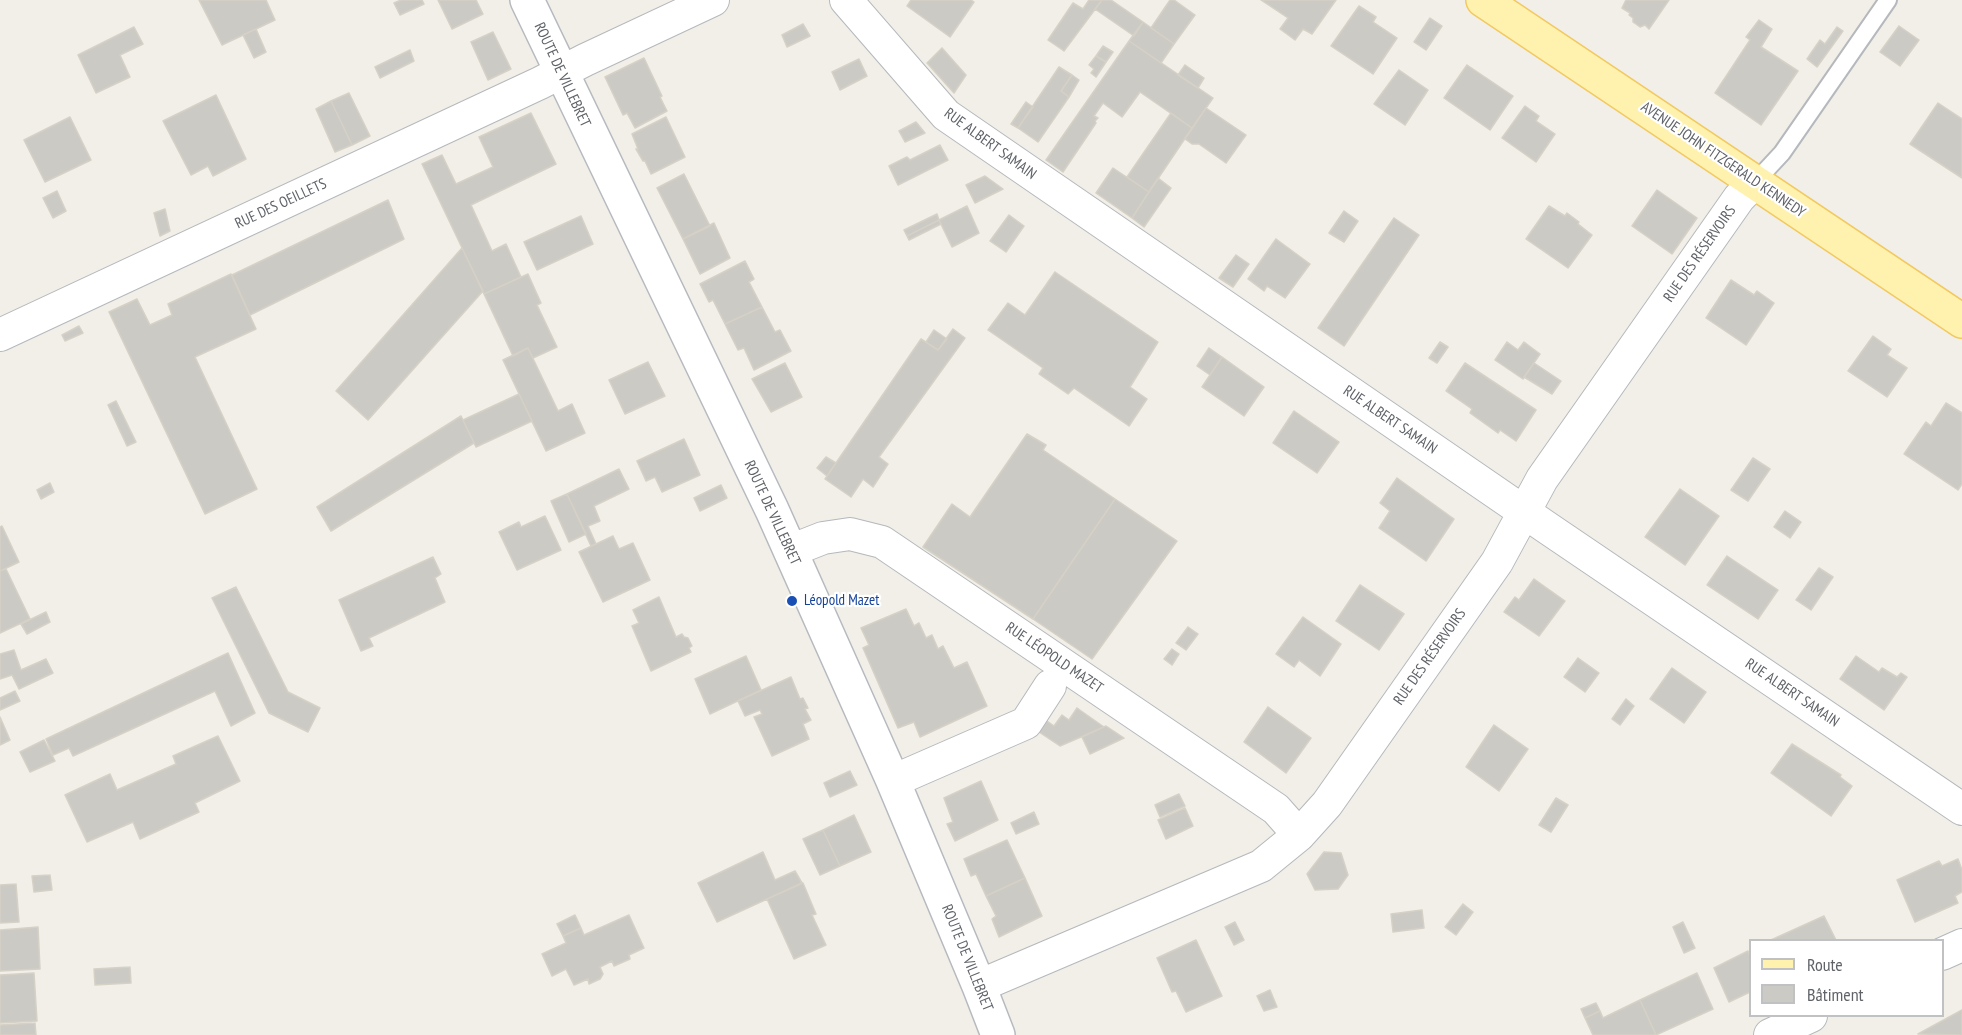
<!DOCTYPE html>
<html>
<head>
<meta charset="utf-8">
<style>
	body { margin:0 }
	#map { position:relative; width:1962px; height:1035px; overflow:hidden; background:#f1efe8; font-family:"PT Sans Narrow",sans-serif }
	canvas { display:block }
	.legend { position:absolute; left:1749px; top:939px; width:195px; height:78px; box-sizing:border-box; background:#fff; border:2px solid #bfc1c3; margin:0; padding:8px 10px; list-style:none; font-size:18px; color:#5f6368 }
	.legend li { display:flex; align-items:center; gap:12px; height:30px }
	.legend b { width:30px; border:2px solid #bfc1c3 }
</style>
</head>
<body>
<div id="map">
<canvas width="1962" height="1035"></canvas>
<ul class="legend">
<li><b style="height:8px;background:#fff2af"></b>Route</li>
<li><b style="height:16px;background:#cccac5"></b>Bâtiment</li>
</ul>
</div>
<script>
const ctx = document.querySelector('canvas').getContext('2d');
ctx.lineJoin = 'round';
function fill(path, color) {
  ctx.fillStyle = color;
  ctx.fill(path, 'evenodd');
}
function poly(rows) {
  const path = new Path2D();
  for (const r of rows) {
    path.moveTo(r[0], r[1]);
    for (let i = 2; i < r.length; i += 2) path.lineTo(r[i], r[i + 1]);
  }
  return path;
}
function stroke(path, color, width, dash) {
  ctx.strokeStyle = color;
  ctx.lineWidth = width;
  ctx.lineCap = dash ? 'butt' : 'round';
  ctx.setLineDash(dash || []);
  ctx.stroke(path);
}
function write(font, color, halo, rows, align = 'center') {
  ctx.font = font + ' "PT Sans Narrow",sans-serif';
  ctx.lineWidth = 4.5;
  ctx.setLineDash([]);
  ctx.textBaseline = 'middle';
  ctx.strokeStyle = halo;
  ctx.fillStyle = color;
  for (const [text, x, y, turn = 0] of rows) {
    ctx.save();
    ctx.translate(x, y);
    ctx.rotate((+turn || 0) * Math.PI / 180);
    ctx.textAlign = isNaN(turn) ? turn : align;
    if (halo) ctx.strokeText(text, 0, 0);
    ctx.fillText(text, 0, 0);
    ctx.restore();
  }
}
const building = poly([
	[199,0,266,0,275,20,222,45,199,0],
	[401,0,422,0,424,4,400,15,394,3,401,0],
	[438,0,476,0,483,14,452,29,438,0],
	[911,0,971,0,974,2,950,37,907,6,911,0],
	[1089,0,1102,0,1064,51,1048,40,1073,3,1083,9,1089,0],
	[1102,0,1111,0,1143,22,1134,36,1095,9,1102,0],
	[1170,0,1174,0,1195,15,1174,44,1151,28,1170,0],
	[1261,0,1336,0,1312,34,1303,29,1295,40,1280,29,1288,18,1261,0],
	[1626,0,1669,0,1649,29,1645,25,1640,27,1633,22,1633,18,1629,15,1630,13,1622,8,1626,0],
	[1359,6,1376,17,1373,22,1397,38,1373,74,1331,46,1359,6],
	[1430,18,1442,26,1426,50,1414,42,1430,18],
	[1759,20,1772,29,1761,47,1798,71,1761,125,1715,93,1750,40,1746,37,1759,20],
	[1143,22,1174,44,1161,63,1129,41,1143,22],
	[803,24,810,36,787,47,782,35,803,24],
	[1899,26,1919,40,1900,66,1880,52,1899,26],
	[134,27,143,44,120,55,130,77,96,93,78,55,134,27],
	[1837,27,1843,31,1817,67,1807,59,1820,40,1825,44,1837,27],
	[256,29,266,52,254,58,243,35,256,29],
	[493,32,511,69,488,80,471,42,493,32],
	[1129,41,1213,98,1192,128,1140,92,1122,117,1103,103,1094,116,1098,118,1095,121,1096,123,1063,172,1046,160,1129,41],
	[1103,46,1113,52,1106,62,1096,56,1103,46],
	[942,48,966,75,954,93,927,63,942,48],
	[410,50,414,61,380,78,375,67,410,50],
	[1096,56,1106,62,1096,77,1091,73,1094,69,1089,65,1096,56],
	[644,58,662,96,660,97,667,111,635,128,627,113,623,115,605,77,644,58],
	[859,59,867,76,840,90,832,72,859,59],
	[1185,65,1204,78,1198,88,1178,75,1185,65],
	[1467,65,1513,96,1490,130,1444,98,1467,65],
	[1059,67,1072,75,1061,91,1069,97,1038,142,1018,128,1059,67],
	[1399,70,1428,90,1405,125,1374,104,1399,70],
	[1072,75,1079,80,1069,97,1061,91,1072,75],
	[349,93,370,136,352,145,331,101,349,93],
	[216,95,246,159,213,176,208,166,191,175,163,121,216,95],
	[331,101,352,145,335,152,316,109,331,101],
	[1026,102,1033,107,1018,128,1011,124,1026,102],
	[1938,103,1962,119,1962,178,1910,144,1938,103],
	[1525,106,1539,116,1536,121,1555,134,1536,162,1502,138,1525,106],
	[1206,108,1246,135,1226,163,1199,144,1192,144,1185,139,1206,108],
	[531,113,556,164,471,205,492,251,506,244,521,277,484,294,422,164,442,155,456,184,493,167,479,137,531,113],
	[1171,113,1192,128,1149,192,1127,177,1171,113],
	[70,117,91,160,45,182,24,140,70,117],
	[666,117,685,157,651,174,645,161,643,161,636,149,638,149,632,134,666,117],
	[916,122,925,133,905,142,899,131,916,122],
	[940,145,948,160,898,185,889,166,907,157,910,160,940,145],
	[1113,168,1149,192,1132,218,1096,193,1113,168],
	[684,174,710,226,683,239,657,188,684,174],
	[985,176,1003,189,975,203,966,185,985,176],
	[1158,178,1171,188,1144,227,1132,218,1158,178],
	[1657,190,1697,218,1672,254,1632,226,1657,190],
	[57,191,66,211,53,218,43,198,57,191],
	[388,200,404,239,250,315,232,275,388,200],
	[967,206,979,233,952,247,939,220,967,206],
	[1549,206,1565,216,1567,213,1579,222,1578,224,1592,235,1568,268,1526,239,1549,206],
	[165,209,170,231,160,236,154,213,165,209],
	[1344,211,1358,221,1344,242,1329,233,1344,211],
	[937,214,939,220,907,236,904,230,937,214],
	[1009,215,1024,226,1006,252,990,241,1009,215],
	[581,216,593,244,537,270,524,242,581,216],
	[1394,218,1419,235,1344,346,1318,328,1394,218],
	[939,220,941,224,909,240,907,236,939,220],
	[714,223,730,258,700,274,683,239,714,223],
	[1276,239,1310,264,1285,298,1267,286,1264,291,1248,279,1276,239],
	[462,248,483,291,368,420,336,391,462,248],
	[1236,255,1249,264,1233,287,1219,278,1236,255],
	[745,261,754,279,749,282,762,307,725,324,713,300,709,302,700,284,745,261],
	[1055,272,1158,342,1130,387,1147,399,1129,426,1074,388,1068,394,1039,374,1043,368,988,330,1008,303,1025,315,1055,272],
	[231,274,256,329,195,357,257,489,205,514,109,312,137,299,150,325,172,315,168,304,231,274],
	[528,274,541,303,537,305,557,347,533,358,528,348,513,356,484,294,528,274],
	[1731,280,1754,295,1757,291,1774,303,1746,345,1706,318,1731,280],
	[762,307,775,332,780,330,791,351,754,370,744,348,738,350,725,324,762,307],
	[79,326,83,333,65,341,62,335,79,326],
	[953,329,965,338,879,457,888,464,873,487,863,479,851,497,825,479,921,339,938,350,953,329],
	[934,330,947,339,938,350,926,342,934,330],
	[1873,336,1891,349,1887,355,1907,368,1887,397,1848,371,1873,336],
	[1440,342,1448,347,1437,363,1429,358,1440,342],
	[1507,342,1518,350,1524,342,1540,354,1523,379,1495,360,1507,342],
	[528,348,558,411,572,404,585,433,546,451,503,360,528,348],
	[1209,348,1222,357,1210,375,1197,366,1209,348],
	[1222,357,1264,387,1244,416,1202,387,1222,357],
	[648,362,665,396,625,414,609,380,648,362],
	[785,363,802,397,771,412,752,379,785,363],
	[1465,363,1536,410,1516,441,1500,430,1498,433,1470,413,1472,409,1446,391,1465,363],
	[1534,363,1561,381,1552,394,1524,377,1534,363],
	[519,394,532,421,476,447,463,420,519,394],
	[116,401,136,442,127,446,108,405,116,401],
	[1946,403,1962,413,1962,484,1958,490,1904,454,1926,422,1931,426,1946,403],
	[1294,411,1339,442,1317,473,1273,443,1294,411],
	[461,416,474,443,331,531,317,507,461,416],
	[1027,434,1046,445,1043,450,1115,499,1033,619,923,547,952,504,970,517,1027,434],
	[684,439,700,475,662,492,655,477,646,481,637,461,684,439],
	[826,457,836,463,827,476,817,468,826,457],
	[1753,458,1770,469,1748,501,1731,490,1753,458],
	[619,469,629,489,594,506,600,521,588,526,596,544,591,546,567,494,619,469],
	[1397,478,1454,519,1426,561,1379,528,1390,511,1380,503,1397,478],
	[50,483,54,492,41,499,37,490,50,483],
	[721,485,727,498,700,511,694,498,721,485],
	[1680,489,1719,516,1685,565,1645,537,1680,489],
	[567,494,586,534,569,542,551,501,567,494],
	[1115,499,1177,541,1092,659,1033,619,1115,499],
	[1785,511,1801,522,1790,538,1774,527,1785,511],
	[545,516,561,550,517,570,499,532,519,522,521,527,545,516],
	[2,526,19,562,0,571,0,527,2,526],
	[613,536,619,549,633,543,650,580,603,602,579,552,613,536],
	[1727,556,1778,590,1758,619,1707,585,1727,556],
	[433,557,441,574,435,578,445,602,369,638,373,646,361,651,339,600,433,557],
	[1819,568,1833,577,1811,610,1796,600,1819,568],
	[6,569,30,619,0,633,0,571,6,569],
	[1534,579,1565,601,1539,636,1504,612,1515,597,1519,600,1534,579],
	[1360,585,1404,614,1379,650,1336,621,1360,585],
	[236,587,288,692,320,708,308,732,269,713,212,598,236,587],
	[659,597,676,637,682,634,684,637,688,638,692,646,689,648,691,652,651,671,632,626,639,623,633,610,659,597],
	[906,609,914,626,919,623,926,638,932,635,938,649,943,646,954,668,967,662,987,706,920,737,914,722,898,728,863,648,869,645,861,628,906,609],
	[46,612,50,622,27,634,21,624,46,612],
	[1303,617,1341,644,1320,676,1299,660,1294,667,1276,654,1303,617],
	[1188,627,1198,634,1186,650,1176,643,1188,627],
	[1172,649,1179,654,1172,665,1164,659,1172,649],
	[14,650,21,670,46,659,53,673,19,689,12,675,0,679,0,654,14,650],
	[228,653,255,713,231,726,215,691,73,756,69,748,53,755,46,739,228,653],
	[746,656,761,690,710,714,695,679,746,656],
	[1856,656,1879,672,1882,668,1897,677,1901,673,1907,677,1884,710,1840,679,1856,656],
	[1578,658,1599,673,1585,692,1564,677,1578,658],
	[1672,668,1706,692,1684,723,1650,699,1672,668],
	[791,677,800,699,803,698,808,708,805,709,811,720,803,724,809,739,772,756,754,717,762,714,760,710,745,716,738,701,791,677],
	[15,691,20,701,0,710,0,698,15,691],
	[1626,699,1634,706,1620,725,1612,719,1626,699],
	[1268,707,1311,738,1286,773,1244,742,1268,707],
	[1077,708,1104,727,1060,746,1039,732,1047,721,1054,726,1062,715,1069,720,1077,708],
	[0,717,10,740,0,745,0,717],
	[1494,725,1528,749,1499,791,1466,767,1494,725],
	[1106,726,1124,738,1090,754,1082,737,1106,726],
	[218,736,240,781,195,803,199,812,140,839,133,822,87,842,65,795,110,774,117,790,176,764,173,756,218,736],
	[44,740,55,761,30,772,20,752,44,740],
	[1792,744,1841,775,1840,777,1852,786,1831,816,1771,773,1792,744],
	[850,771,857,785,830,797,824,783,850,771],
	[981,781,998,820,955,841,947,824,953,822,944,798,981,781],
	[1179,794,1185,806,1160,817,1155,805,1179,794],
	[1556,798,1568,805,1551,832,1539,825,1556,798],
	[1185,808,1193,826,1166,839,1158,820,1185,808],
	[1034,812,1039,824,1016,834,1011,823,1034,812],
	[854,815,871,852,840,866,823,830,854,815],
	[823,830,840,866,820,875,803,839,823,830],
	[1007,840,1025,878,986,896,976,874,971,876,964,859,1007,840],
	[763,852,775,880,795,871,802,883,717,922,698,883,763,852],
	[1324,852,1341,853,1348,875,1338,889,1315,890,1307,874,1324,852],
	[1958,859,1962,870,1962,892,1955,896,1958,903,1915,922,1897,880,1939,861,1942,866,1958,859],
	[50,875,52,890,34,892,32,876,50,875],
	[1025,878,1042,916,999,937,992,919,996,916,986,896,1025,878],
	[803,883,816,914,812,915,826,945,794,959,767,899,803,883],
	[16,884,19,922,0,923,0,885,16,884],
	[1463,904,1473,912,1456,935,1445,927,1463,904],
	[1422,910,1424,928,1393,932,1391,914,1422,910],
	[575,915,581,928,563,936,557,924,575,915],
	[629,915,644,948,629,955,630,959,614,966,612,961,600,967,603,974,600,979,589,984,588,979,574,985,566,969,552,976,542,954,566,943,563,936,581,928,584,935,629,915],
	[1824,916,1836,940,1771,940,1824,916],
	[1235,922,1244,940,1234,945,1225,927,1235,922],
	[1683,922,1695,948,1684,953,1673,927,1683,922],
	[38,927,40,969,0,971,0,930,38,927],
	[1196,940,1222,996,1186,1012,1176,991,1172,992,1157,958,1196,940],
	[1748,951,1750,957,1750,992,1729,1002,1714,968,1748,951],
	[130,967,131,983,95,985,94,969,130,967],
	[34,973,37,1021,0,1023,0,975,34,973],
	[1697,973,1713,1009,1656,1035,1640,1000,1697,973],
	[1270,990,1277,1007,1264,1011,1257,996,1270,990],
	[1640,1000,1656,1035,1593,1035,1585,1018,1600,1011,1603,1018,1640,1000],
	[1596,1003,1600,1011,1585,1018,1581,1009,1596,1003],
	[1962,1010,1962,1035,1918,1034,1962,1010],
	[35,1023,36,1035,0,1035,0,1025,35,1023]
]);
const lane = poly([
	[1755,182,1782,153,1888,0]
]);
const street = poly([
	[846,0,946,115,1546,527,1962,809],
	[0,335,540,83,585,60,713,0],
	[790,551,823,538,850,534,882,542,1276,809,1299,835],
	[893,781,1026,723,1050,686],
	[1942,954,1962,945],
	[979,986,1261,866,1299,835,1327,804,1497,562,1542,479,1739,198,1755,182],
	[1770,1035,1811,1016]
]);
const secondary = poly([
	[527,0,772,510,893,781,979,986,998,1035]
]);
const primary = poly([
	[1483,0,1962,321]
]);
const markers = [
	[792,601,6,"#1a4fb4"]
];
const streetNames = [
	["ROUTE DE VILLEBRET",562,75,65],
	["RUE ALBERT SAMAIN",990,144,36],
	["AVENUE JOHN FITZGERALD KENNEDY",1723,160,34],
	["RUE DES OEILLETS",281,204,-25],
	["RUE DES RÉSERVOIRS",1700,254,-55],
	["RUE ALBERT SAMAIN",1390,420,34],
	["ROUTE DE VILLEBRET",772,513,65],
	["RUE DES RÉSERVOIRS",1430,657,-55],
	["RUE LÉOPOLD MAZET",1054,658,34],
	["RUE ALBERT SAMAIN",1792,693,34],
	["ROUTE DE VILLEBRET",967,958,68]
];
const transitNames = [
	["Léopold Mazet",804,601]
];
fill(building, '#cccac5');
stroke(building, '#d6d1c6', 1.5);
stroke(lane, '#b5b8bc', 20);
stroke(street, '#b5b8bc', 34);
stroke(secondary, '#b6babf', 36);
stroke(primary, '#f2c960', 36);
stroke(lane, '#fff', 16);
stroke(street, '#fff', 32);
stroke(secondary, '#fff', 33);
stroke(primary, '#fff2af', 33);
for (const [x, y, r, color] of markers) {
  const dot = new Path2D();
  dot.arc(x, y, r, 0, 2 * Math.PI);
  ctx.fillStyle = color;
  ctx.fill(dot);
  stroke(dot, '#fff', 2);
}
write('15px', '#5f6368', '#fff', streetNames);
write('15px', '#164399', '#fff', transitNames, 'left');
</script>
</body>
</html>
